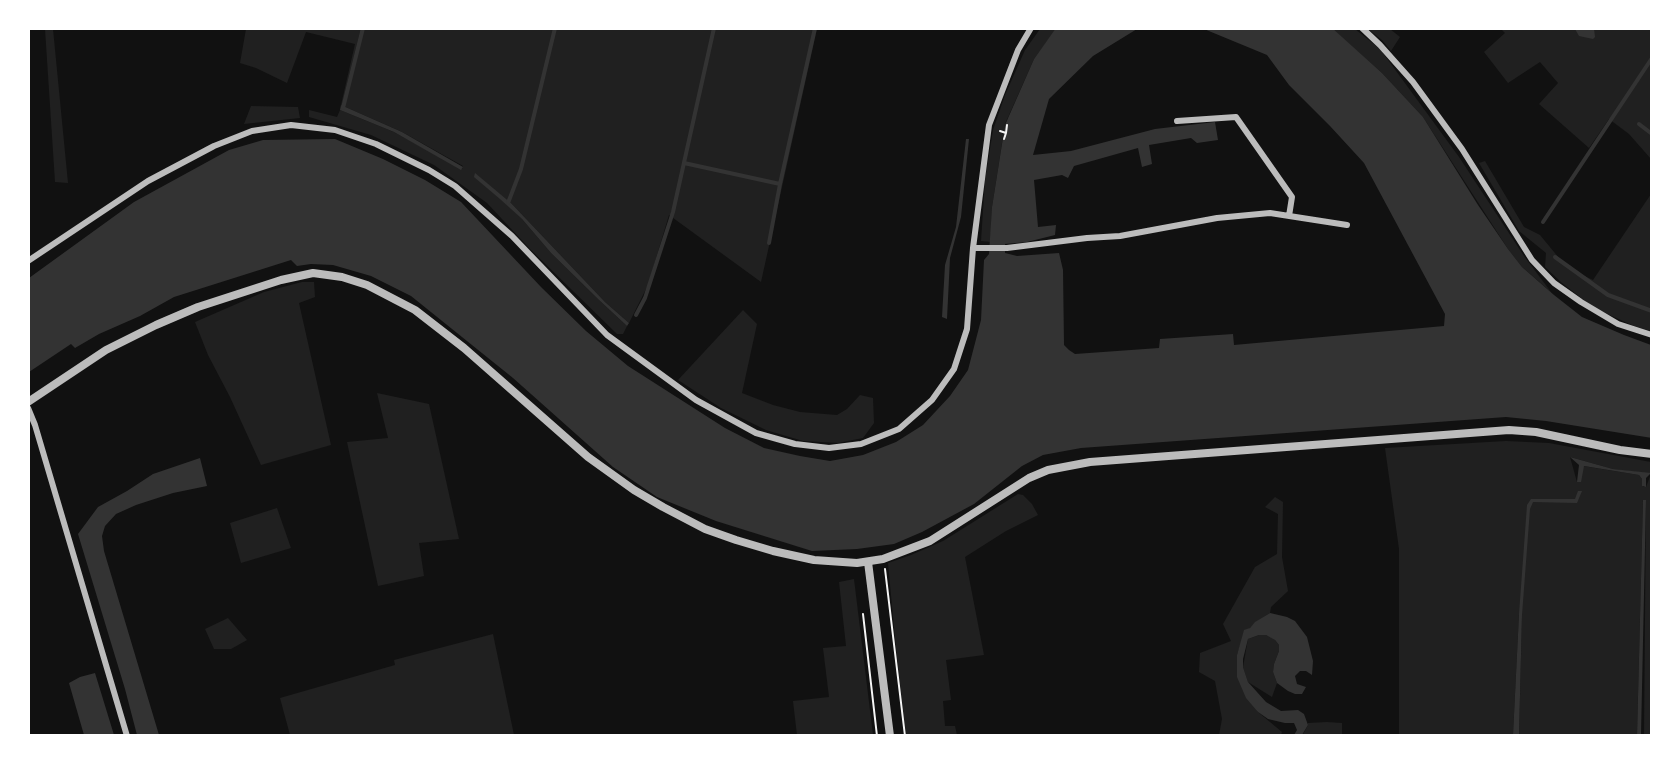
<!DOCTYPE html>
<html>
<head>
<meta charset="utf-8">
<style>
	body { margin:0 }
	#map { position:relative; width:1680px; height:764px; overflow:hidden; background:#111; font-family:"PT Sans Narrow",sans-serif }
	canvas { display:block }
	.frame { position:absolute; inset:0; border:30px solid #fff; pointer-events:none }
</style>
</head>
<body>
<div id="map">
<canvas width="1680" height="764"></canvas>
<div class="frame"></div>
</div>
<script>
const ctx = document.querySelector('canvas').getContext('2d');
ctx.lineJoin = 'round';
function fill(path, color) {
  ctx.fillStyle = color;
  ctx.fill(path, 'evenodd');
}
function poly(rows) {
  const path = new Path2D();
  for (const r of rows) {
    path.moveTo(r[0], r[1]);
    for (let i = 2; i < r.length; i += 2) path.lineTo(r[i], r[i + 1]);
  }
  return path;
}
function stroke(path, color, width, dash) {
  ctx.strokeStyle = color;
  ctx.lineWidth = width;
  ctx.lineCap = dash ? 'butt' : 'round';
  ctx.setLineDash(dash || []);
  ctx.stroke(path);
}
const green = poly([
	[45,29,53,29,68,183,55,182],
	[246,29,817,29,761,282,669,215,648,285,629,323,605,302,511,203,475,174,522,219,551,253,599,300,627,326,623,334,617,334,530,249,487,203,434,165,371,135,309,117,309,110,337,117,340,110,394,132,462,169,463,166,402,132,341,105,355,44,306,32,287,83,256,68,240,63],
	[1040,29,1056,29,1034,59,1005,124,992,207,991,242,981,241,985,180,993,130,1005,95,1025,50],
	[1332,29,1355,29,1380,49,1459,157,1524,256,1551,292,1522,267,1508,249,1423,117,1382,73],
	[1368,29,1390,29,1400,37,1391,51,1382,40],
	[1501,29,1651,29,1651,159,1629,134,1609,119,1589,148,1539,104,1558,83,1540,62,1508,83,1484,52,1505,33],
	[251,106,298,107,300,118,244,124],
	[1485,161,1524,227,1540,235,1559,258,1578,273,1593,280,1651,194,1651,331,1634,326,1594,308,1562,283,1545,267,1546,253,1519,231,1479,163],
	[302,282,314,282,315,297,299,303,331,445,261,465,230,397,208,355,195,322,264,292],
	[743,310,757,324,742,393,773,405,800,412,837,415,847,409,860,395,873,398,874,423,863,438,838,443,803,441,766,430,721,408,678,380],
	[377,393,429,404,459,539,419,543,424,576,378,586,347,442,388,438],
	[1506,441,1549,443,1651,462,1651,735,1644,735,1646,500,1643,500,1637,735,1519,735,1522,615,1519,614,1513,735,1399,735,1399,549,1385,448],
	[1570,457,1613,469,1651,474,1646,487,1643,487,1642,479,1639,475,1583,466,1577,482],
	[1018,494,1023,495,1032,504,1038,515,1006,531,965,557,984,655,946,660,951,700,943,701,945,726,955,726,957,735,906,735,896,649,888,563,911,555,943,541],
	[1275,497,1283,502,1282,557,1288,591,1271,607,1270,613,1256,622,1250,628,1240,646,1237,655,1258,712,1282,732,1281,735,1219,735,1222,719,1215,681,1199,672,1200,653,1231,641,1223,624,1255,567,1277,554,1278,514,1265,507],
	[277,508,291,548,241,563,230,523],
	[854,579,873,735,797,735,793,701,829,697,823,648,846,646,839,582],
	[228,618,247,640,231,649,214,649,205,629],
	[493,634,514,735,290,735,280,698,395,665,394,660],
	[1259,635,1266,635,1271,637,1275,640,1279,645,1279,651,1274,664,1273,672,1277,683,1272,697,1248,682,1243,667,1248,639],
	[1327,722,1342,723,1342,735,1302,736,1308,725,1308,723]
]);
const water = poly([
	[1056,28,1137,29,1093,56,1049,99,1033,155,1071,151,1155,129,1215,122,1218,140,1197,143,1191,138,1149,145,1152,164,1142,167,1138,148,1074,166,1068,178,1062,175,1034,180,1038,227,1056,225,1055,235,1027,242,1005,244,1005,253,1017,256,1059,253,1063,270,1064,345,1069,350,1075,354,1159,348,1160,339,1233,334,1234,345,1444,326,1445,314,1364,163,1330,126,1289,85,1267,55,1204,29,1332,28,1382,73,1423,117,1478,205,1508,249,1522,267,1554,295,1582,317,1624,335,1651,345,1652,438,1546,421,1506,417,1081,448,1043,455,1022,466,974,504,922,532,894,544,857,549,812,551,716,521,657,497,613,467,513,378,411,296,371,276,333,265,311,264,297,266,291,260,174,297,140,316,99,334,75,348,71,344,29,372,29,278,134,202,229,150,263,140,335,139,383,159,425,180,461,202,541,287,586,331,628,366,725,428,764,448,800,456,830,461,863,455,896,442,923,425,950,396,968,370,981,320,984,260,989,254,992,207,1005,125,1034,59],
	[1575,29,1594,29,1595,37,1593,39,1579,36],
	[341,105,402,132,463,167,461,170,394,132,340,110],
	[966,139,969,139,961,217,950,258,947,319,942,317,945,265,956,227],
	[475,173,511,203,605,302,629,323,627,326,599,300,551,253,522,219,500,199,474,177],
	[1570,457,1613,469,1651,473,1646,478,1646,487,1642,486,1642,479,1639,475,1584,466,1581,482,1577,482,1579,465],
	[200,458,207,486,173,493,136,505,116,514,105,526,102,536,104,551,159,735,137,735,125,689,78,534,98,507,127,491,153,474],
	[1578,491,1582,491,1577,503,1533,502,1530,509,1522,615,1519,735,1513,735,1519,614,1527,505,1531,499,1575,499],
	[1643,500,1646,500,1641,735,1637,736],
	[1270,613,1287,617,1295,621,1307,637,1313,661,1312,675,1306,671,1300,671,1295,676,1297,684,1306,687,1302,694,1295,694,1288,691,1277,683,1273,672,1274,664,1279,651,1279,645,1275,640,1266,635,1259,635,1248,639,1243,659,1243,667,1248,682,1266,702,1281,711,1298,710,1304,714,1308,725,1302,735,1294,735,1297,730,1294,723,1285,723,1268,719,1258,712,1246,698,1237,677,1237,655,1244,630,1250,628,1255,622],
	[95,673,114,735,84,735,69,683,80,677]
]);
const stream = poly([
	[343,108,363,28],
	[1639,124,1652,134],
	[684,163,780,184,769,243],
	[780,184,815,28],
	[508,203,521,169,555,28],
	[1543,222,1652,58],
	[1555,257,1608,295,1652,311],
	[636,315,645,298,673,212,714,28]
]);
const path = poly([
	[1000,131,1006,133,1004,139],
	[1006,133,1007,125],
	[885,569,905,736],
	[863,614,877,736]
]);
const minor = poly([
	[1362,28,1380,45,1413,82,1462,149,1532,260,1554,283,1581,302,1618,324,1652,335],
	[1177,121,1236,117,1292,197,1289,216],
	[973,248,1007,248,1087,238,1120,236,1217,218,1270,213,1347,225],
	[28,261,148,181,214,146,252,131,291,125,335,130,376,144,429,170,455,186,512,236,607,335,696,400,756,433,795,444,829,448,861,444,899,429,932,400,954,369,967,329,973,248,989,125,1018,50,1031,28],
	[28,408,35,425,127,736]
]);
const tertiary = poly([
	[28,402,106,350,156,325,198,307,281,280,313,273,342,277,367,285,415,310,464,348,588,457,634,490,663,507,705,529,736,540,773,551,814,560,857,563,883,559,930,541,1029,478,1048,470,1090,462,1509,430,1536,432,1620,450,1652,454],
	[868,562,890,736]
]);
fill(green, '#202020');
fill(water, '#333');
stroke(stream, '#333', 4);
stroke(path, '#f5f5f5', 2);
stroke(minor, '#bcbcbc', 6);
stroke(tertiary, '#bcbcbc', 8);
</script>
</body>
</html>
